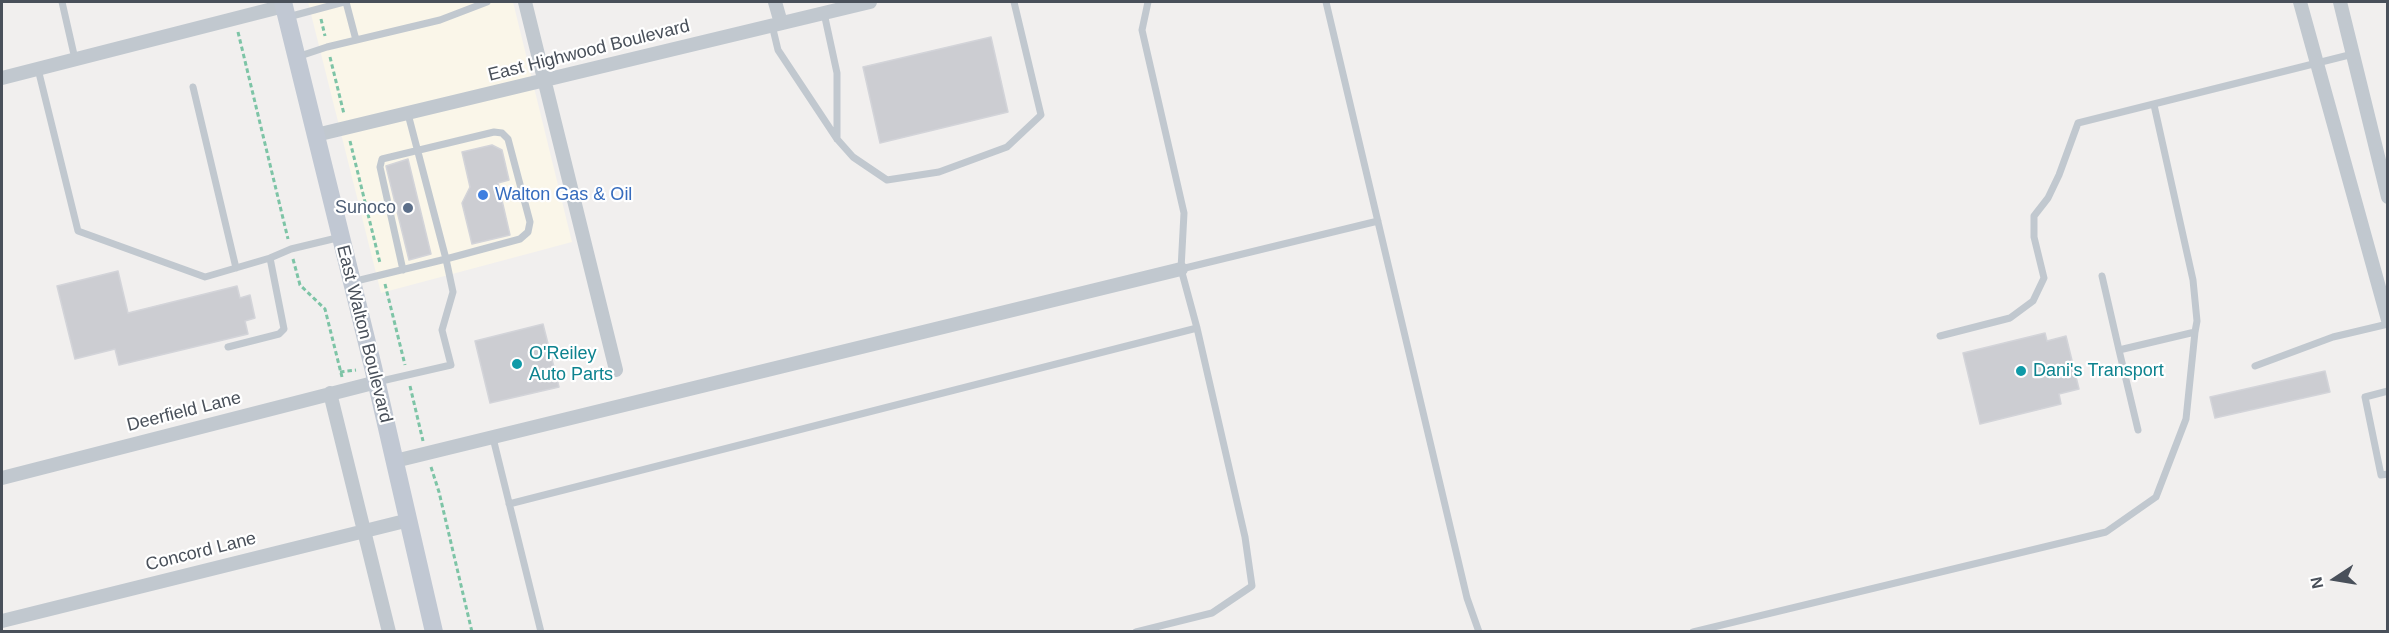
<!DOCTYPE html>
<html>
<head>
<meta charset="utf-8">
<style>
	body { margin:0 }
	#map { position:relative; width:2389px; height:633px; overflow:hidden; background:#f1efee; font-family:Arial,sans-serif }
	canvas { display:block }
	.frame { position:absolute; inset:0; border:3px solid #49505a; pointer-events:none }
	.north { position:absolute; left:2305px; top:549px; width:60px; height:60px; -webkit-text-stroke:4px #fff; paint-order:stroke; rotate:258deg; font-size:16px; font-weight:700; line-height:24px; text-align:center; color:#49505a }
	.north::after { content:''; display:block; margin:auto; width:21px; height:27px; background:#49505a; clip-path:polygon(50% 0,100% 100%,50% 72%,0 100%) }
</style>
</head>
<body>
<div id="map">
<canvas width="2389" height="633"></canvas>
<div class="frame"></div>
<div class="north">N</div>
</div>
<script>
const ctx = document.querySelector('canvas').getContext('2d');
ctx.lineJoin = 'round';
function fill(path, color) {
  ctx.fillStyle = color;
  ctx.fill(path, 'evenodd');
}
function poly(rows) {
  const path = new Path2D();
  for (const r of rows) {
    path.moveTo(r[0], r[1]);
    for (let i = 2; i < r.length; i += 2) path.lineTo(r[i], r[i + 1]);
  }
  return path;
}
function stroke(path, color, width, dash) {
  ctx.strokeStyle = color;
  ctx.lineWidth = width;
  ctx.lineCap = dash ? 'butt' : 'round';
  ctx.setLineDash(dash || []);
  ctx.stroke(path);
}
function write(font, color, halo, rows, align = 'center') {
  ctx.font = font + ' Arial,sans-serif';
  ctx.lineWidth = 4.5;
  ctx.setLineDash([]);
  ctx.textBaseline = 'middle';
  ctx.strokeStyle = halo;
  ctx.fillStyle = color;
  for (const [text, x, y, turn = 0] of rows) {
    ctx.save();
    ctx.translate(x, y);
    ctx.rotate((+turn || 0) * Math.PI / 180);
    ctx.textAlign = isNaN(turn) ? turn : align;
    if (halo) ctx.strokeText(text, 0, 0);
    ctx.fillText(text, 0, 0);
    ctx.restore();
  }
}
const commercial = poly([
	[308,2,513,2,572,242,381,293]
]);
const building = poly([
	[991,37,1008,112,880,143,863,67,991,37],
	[492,145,502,150,509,180,498,183,510,235,472,244,462,203,470,187,462,152,492,145],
	[408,159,431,254,409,260,386,166,408,159],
	[118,271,128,313,237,286,240,298,250,295,255,318,245,321,248,334,119,365,115,349,75,359,57,286,118,271],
	[543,324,559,387,490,403,475,341,543,324],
	[2045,333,2047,341,2066,336,2079,389,2059,394,2061,404,1980,424,1963,353,2045,333],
	[2325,371,2330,392,2215,418,2210,397,2325,371]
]);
const path = poly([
	[321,19,325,36],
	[238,32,288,239],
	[330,57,344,114],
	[350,141,380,263],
	[293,259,300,285,325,309,342,377],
	[385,284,405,365],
	[340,372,356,370],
	[410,386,423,441],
	[431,467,439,492,472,632]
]);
const lane = poly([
	[62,2,75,59],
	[346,2,356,40],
	[1148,2,1142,30,1184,213,1181,269,1197,328],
	[1326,2,1467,598,1479,632],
	[824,13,837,73,837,139],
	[288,17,344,2],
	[772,25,778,50,837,139,853,157,887,180,939,172,1007,147,1041,115,1014,2],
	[297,57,327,47,440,20,487,2],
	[38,69,78,231,205,277,270,258,291,249,341,237],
	[193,87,236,268],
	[1181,269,1378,221],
	[2102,276,2119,350,2195,332,2197,321,2193,280,2154,105],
	[352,282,446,259,408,114],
	[1940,336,2010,318,2033,301,2044,278,2034,237,2034,216,2048,198,2059,175,2078,123,2353,54],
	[228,347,279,334,284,329,270,258],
	[2119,350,2138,430],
	[2255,366,2333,337,2388,324],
	[377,382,451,365,442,330,453,292,446,259,520,239,528,232,530,222,508,139,502,133,494,132,382,159,380,167,403,270],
	[2388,391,2365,397,2381,475,2388,474],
	[493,438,541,632],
	[509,504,1197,328,1245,537,1252,586,1212,613,1136,632],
	[1693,632,2106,532,2156,497,2186,419,2195,332]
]);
const street = poly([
	[525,2,616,370],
	[775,2,781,23],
	[2300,2,2388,320],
	[2340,2,2388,197],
	[2,78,284,6],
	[316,135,870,2],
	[330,393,389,632],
	[395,461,1181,269],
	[2,478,377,382],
	[2,621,409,520]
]);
const secondary = poly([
	[283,2,373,367,434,632]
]);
const markers = [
	[483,195,6,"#3f7fe0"],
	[408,208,6,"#5c6f8a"],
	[517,364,6,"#0f9aa8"],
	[2021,371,6,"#0f9aa8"]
];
const streetNames = [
	["East Highwood Boulevard",589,51,-14],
	["East Walton Boulevard",364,334,76],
	["Deerfield Lane",184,412,-14],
	["Concord Lane",201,552,-14]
];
const shopNames = [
	["Walton Gas & Oil",495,195]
];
const serviceNames = [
	["Sunoco",396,208]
];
const cultureNames = [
	["O'Reiley",529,354],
	["Auto Parts",529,375],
	["Dani's Transport",2033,371]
];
fill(commercial, '#faf6e9');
fill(building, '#cccdd2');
stroke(building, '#d3d4d9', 1.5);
stroke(path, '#7dc4a6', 3, [4.5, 3]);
stroke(lane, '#c1c8cf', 7);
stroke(street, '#c1c8cf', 14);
stroke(secondary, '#c1c8d3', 18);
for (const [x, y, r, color] of markers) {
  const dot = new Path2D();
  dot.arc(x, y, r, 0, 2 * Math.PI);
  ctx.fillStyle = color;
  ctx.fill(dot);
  stroke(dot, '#fff', 2);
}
write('18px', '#49505a', '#fff', streetNames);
write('18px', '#366cbe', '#fff', shopNames, 'left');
write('18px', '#4e5e75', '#fff', serviceNames, 'right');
write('18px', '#0d838f', '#fff', cultureNames, 'left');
</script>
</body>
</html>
